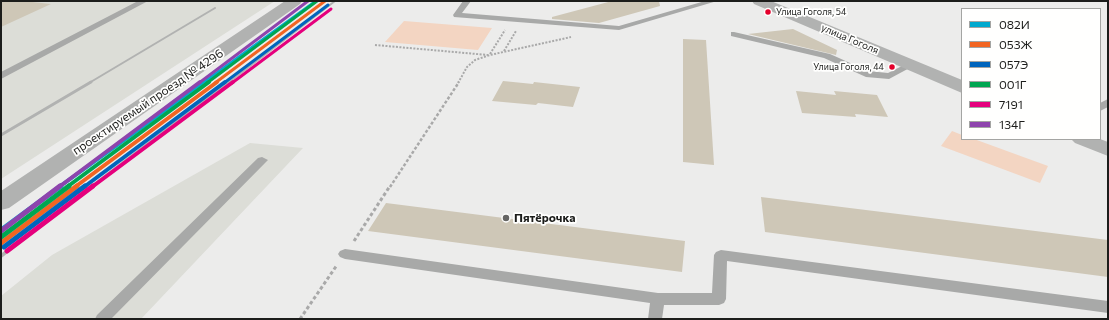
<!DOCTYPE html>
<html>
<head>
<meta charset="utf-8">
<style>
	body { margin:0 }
	#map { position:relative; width:1109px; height:320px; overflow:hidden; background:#ececeb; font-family:Commissioner,sans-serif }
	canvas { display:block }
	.frame { position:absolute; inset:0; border:2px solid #1c1d1b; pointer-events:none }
	.legend { position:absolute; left:961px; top:8px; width:140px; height:132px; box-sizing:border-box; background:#fffffe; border:1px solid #a4a5a3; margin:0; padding:5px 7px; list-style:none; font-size:12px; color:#1c1d1b }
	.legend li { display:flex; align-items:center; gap:8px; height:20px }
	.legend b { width:20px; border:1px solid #a4a5a3 }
</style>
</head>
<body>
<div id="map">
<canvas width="1109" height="320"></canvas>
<div class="frame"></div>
<ul class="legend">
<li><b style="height:5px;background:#00a9ce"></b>082И</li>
<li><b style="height:5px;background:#f26522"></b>053Ж</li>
<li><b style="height:5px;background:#0065bd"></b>057Э</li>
<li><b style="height:5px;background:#00a651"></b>001Г</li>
<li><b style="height:5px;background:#e5007d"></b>7191</li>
<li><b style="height:5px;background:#8e44ad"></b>134Г</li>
</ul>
</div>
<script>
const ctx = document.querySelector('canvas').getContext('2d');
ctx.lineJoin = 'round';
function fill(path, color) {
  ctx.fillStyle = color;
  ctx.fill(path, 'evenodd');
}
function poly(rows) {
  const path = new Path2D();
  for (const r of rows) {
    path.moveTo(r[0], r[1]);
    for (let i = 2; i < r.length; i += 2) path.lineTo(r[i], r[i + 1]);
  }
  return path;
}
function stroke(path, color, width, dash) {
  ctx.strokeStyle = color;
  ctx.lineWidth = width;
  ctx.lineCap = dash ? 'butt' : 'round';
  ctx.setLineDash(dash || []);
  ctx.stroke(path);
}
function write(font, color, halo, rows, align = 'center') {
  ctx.font = font + ' Commissioner,sans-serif';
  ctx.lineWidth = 3.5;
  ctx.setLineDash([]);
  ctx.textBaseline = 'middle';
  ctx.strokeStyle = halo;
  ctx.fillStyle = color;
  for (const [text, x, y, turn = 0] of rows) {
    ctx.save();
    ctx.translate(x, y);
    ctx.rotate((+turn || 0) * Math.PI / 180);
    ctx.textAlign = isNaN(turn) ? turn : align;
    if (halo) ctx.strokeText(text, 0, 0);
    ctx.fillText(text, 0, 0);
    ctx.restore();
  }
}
const built = poly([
	[1,1,275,1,1,179],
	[250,143,303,148,141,319,1,319,1,296,52,255]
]);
const green = poly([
	[404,21,492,28,478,50,385,42],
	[952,131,962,135,962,139,974,139,1048,166,1040,183,941,146]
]);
const building = poly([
	[1,1,23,1,51,4,1,27],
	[612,1,659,1,660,6,599,23,552,19,552,17],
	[793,29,837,50,836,55,748,34],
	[683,39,706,40,714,165,683,162],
	[503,81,533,84,534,82,580,87,573,107,538,103,536,105,492,101],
	[796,91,836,95,834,91,877,95,888,117,855,114,856,117,802,113],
	[761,197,1108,240,1108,277,765,232],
	[386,203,685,241,682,272,368,231]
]);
const pathFar2 = poly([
	[375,45,488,55],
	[504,51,516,31],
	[490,54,505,30],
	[458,83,467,67,475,60,490,55,571,37]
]);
const pathFar1 = poly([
	[390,187,459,82]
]);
const path = poly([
	[354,241,390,186],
	[300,319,337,265]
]);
const lane = poly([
	[138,1,148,1,1,79,1,72,138,1],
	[463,1,471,1,462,13,619,26,705,1,717,1,619,30,454,17,453,15,463,1],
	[731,32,734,32,830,54,868,71,888,73,908,63,911,62,915,65,889,79,866,77,824,58,731,36,731,32],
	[1108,99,1108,107,1100,111,1100,103,1108,99],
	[262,157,268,160,266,162,111,319,95,319,97,315,258,158,262,157],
	[345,249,658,293,712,293,714,255,716,252,721,250,1108,301,1108,313,727,261,726,299,724,303,719,305,664,305,662,319,648,319,650,303,345,259,340,257,338,254,340,251,345,249]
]);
const secondary = poly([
	[285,1,302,1,300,4,9,208,1,210,1,191,285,1],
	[752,1,771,1,962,80,962,93,754,4,752,1],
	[1071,139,1100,139,1108,142,1108,156,1075,143,1071,139]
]);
const railFar2 = poly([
	[89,83,215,8],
	[228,83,335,1]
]);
const railFar1 = poly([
	[1,135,91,82],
	[91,187,229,82]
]);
const rail = poly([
	[1,256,92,186]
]);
const rail1Far2 = poly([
	[203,83,316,1]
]);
const rail1Far1 = poly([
	[59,187,205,82]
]);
const rail1 = poly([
	[1,230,61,186]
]);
const rail2Far2 = poly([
	[215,83,325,1]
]);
const rail2Far1 = poly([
	[75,187,217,82]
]);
const rail2 = poly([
	[1,243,77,186]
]);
const rail3Far2 = poly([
	[224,83,328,5]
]);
const rail3Far1 = poly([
	[84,187,225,82]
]);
const rail3 = poly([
	[4,247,85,186]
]);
const rail4Far2 = poly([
	[207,83,317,1]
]);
const rail4Far1 = poly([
	[67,187,209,82]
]);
const rail4 = poly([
	[1,237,69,186]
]);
const rail5Far2 = poly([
	[232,83,331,9]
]);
const rail5Far1 = poly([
	[92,187,233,82]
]);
const rail5 = poly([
	[7,251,93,186]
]);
const rail6Far2 = poly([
	[199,83,308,1]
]);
const rail6Far1 = poly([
	[59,187,200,82]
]);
const rail6 = poly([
	[1,231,60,186]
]);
const markers = [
	[768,12,3.5,"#e4002b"],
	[892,67,3.5,"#e4002b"],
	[506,218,4,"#656564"]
];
const farBusnames = [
	["Улица Гоголя, 54",776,12],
	["Улица Гоголя, 44",884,67,"right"]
];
const farStreetnames = [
	["улица Гоголя",850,39,23]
];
const streetNames = [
	["проектируемый проезд № 4296",148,102,-34]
];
const poiNames = [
	["Пятёрочка",514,218]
];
fill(built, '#dcddd7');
fill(green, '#f3d5c2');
fill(building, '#cec7b7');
stroke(pathFar2, '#a9a9a9', 2, [2, 1.5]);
stroke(pathFar1, '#a9a9a9', 2.5, [3, 2]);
stroke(path, '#a9a9a9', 3, [3.5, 2.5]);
fill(lane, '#a8a9a8');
fill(secondary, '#b1b2b1');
stroke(railFar2, '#b1b2b1', 2);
stroke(railFar1, '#b1b2b1', 3);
stroke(rail, '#b1b2b1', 3.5);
stroke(rail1Far2, '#00a9ce', 3);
stroke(rail1Far1, '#00a9ce', 4);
stroke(rail1, '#00a9ce', 5);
stroke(rail2Far2, '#f26522', 3);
stroke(rail2Far1, '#f26522', 4);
stroke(rail2, '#f26522', 5);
stroke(rail3Far2, '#0065bd', 3);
stroke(rail3Far1, '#0065bd', 4);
stroke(rail3, '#0065bd', 5);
stroke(rail4Far2, '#00a651', 3);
stroke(rail4Far1, '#00a651', 4);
stroke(rail4, '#00a651', 5);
stroke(rail5Far2, '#e5007d', 3);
stroke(rail5Far1, '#e5007d', 4);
stroke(rail5, '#e5007d', 5);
stroke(rail6Far2, '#8e44ad', 3);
stroke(rail6Far1, '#8e44ad', 4);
stroke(rail6, '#8e44ad', 5);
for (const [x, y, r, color] of markers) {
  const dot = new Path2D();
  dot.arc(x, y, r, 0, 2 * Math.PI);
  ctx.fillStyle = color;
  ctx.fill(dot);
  stroke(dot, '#fffffe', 1.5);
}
write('9px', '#1c1d1b', '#fffffe', farBusnames, 'left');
write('10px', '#1c1d1b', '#fffffe', farStreetnames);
write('12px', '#1c1d1b', '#fffffe', streetNames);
write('bold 12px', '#1c1d1b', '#fffffe', poiNames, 'left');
</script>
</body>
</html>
